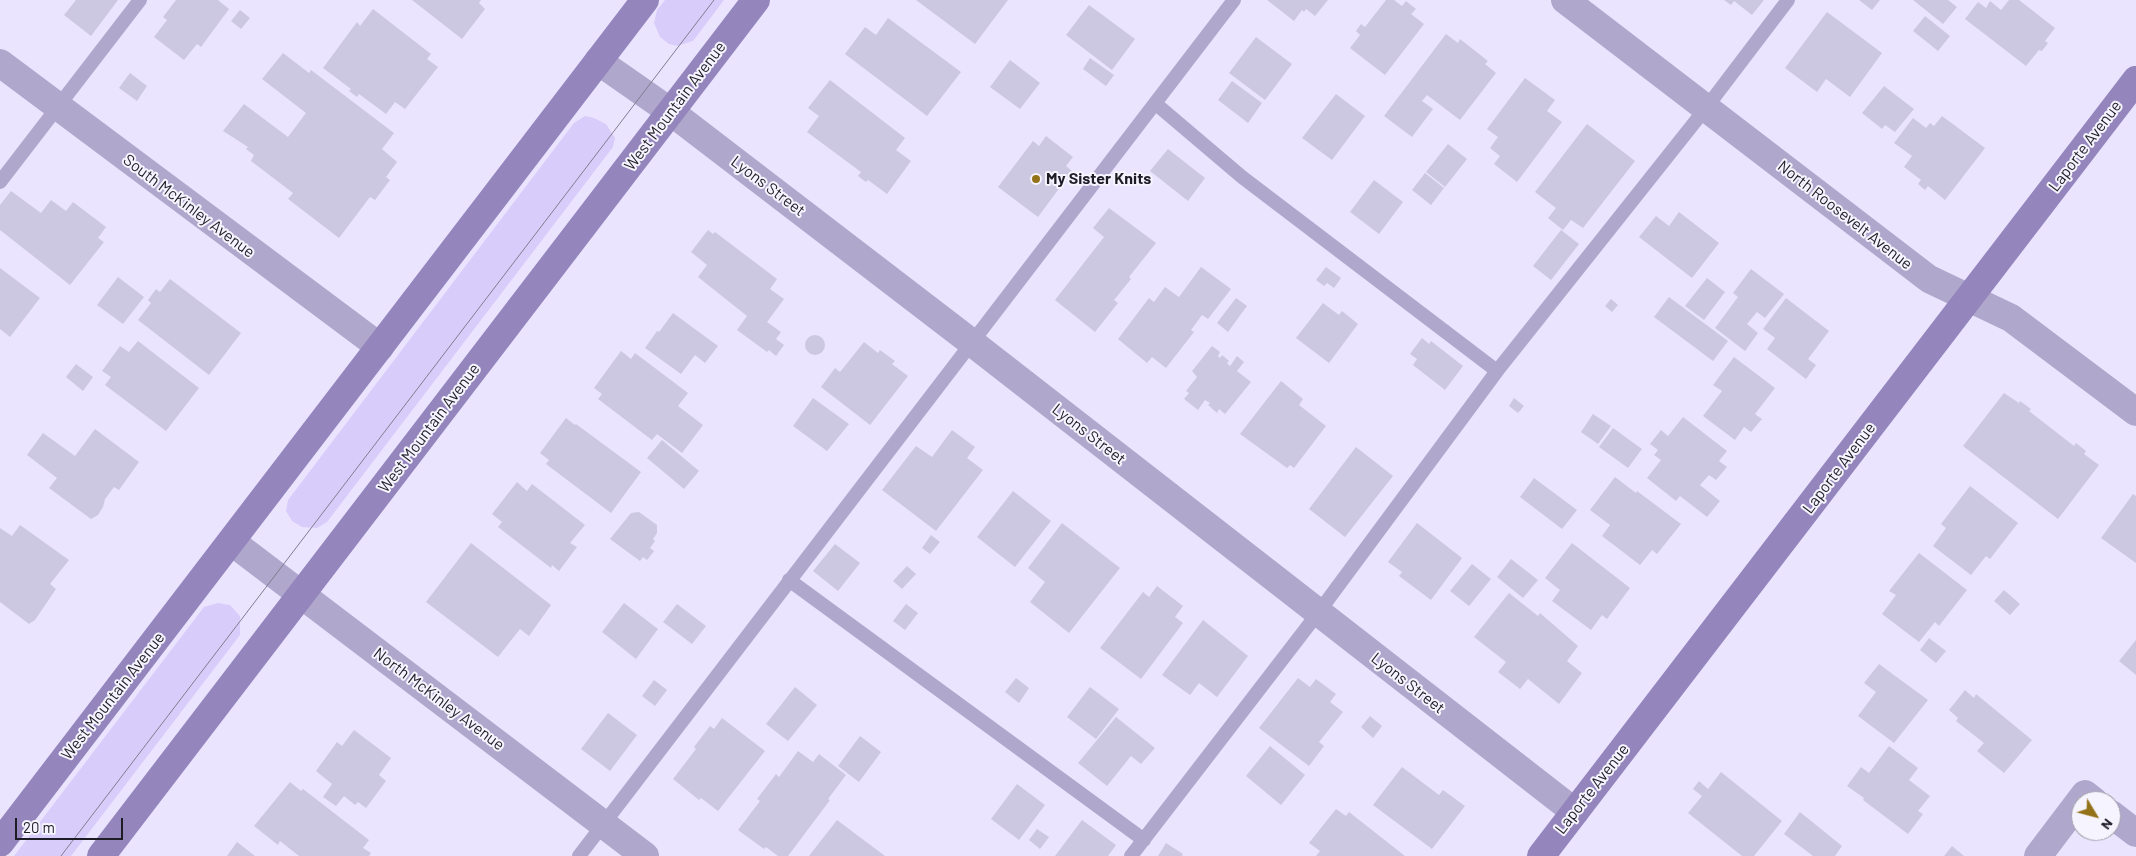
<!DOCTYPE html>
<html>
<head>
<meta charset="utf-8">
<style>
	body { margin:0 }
	#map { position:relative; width:2136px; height:856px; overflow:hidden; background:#eae4ff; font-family:Barlow,sans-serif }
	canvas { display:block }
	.north { position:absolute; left:2071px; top:791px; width:50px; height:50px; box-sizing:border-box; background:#f6f4ff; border:1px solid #a09ea8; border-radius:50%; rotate:127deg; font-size:14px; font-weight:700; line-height:20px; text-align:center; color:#1e1c25 }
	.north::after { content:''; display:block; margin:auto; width:18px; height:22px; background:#94721a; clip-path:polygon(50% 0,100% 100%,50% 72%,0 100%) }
	.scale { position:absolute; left:15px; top:818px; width:108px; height:22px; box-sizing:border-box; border:2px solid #1e1c25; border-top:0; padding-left:6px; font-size:15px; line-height:18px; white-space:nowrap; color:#1e1c25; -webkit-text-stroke:4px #f6f4ff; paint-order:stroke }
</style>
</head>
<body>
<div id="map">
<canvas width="2136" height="856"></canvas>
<div class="north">N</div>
<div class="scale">20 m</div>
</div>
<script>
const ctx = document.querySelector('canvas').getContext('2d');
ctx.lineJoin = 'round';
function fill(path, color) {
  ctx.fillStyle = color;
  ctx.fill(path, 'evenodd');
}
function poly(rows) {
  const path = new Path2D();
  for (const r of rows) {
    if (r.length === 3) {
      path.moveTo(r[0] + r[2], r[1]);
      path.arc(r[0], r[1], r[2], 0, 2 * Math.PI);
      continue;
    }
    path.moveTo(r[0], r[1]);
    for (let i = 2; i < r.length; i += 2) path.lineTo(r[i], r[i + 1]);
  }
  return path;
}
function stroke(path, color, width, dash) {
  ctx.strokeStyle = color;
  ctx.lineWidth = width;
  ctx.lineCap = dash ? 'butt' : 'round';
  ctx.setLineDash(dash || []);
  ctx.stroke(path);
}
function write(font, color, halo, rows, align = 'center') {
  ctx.font = font + ' Barlow,sans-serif';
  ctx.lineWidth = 4;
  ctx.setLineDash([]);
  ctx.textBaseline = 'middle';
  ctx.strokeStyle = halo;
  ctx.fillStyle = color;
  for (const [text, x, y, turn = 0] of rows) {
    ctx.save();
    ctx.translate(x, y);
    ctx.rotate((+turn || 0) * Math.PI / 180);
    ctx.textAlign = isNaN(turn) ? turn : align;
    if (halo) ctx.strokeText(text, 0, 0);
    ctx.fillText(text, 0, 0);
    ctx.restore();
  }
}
const green = poly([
	[665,0,724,0,693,41,677,46,669,44,660,37,654,23,657,10],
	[585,116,594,118,606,124,615,138,613,147,327,522,317,528,302,527,292,521,286,511,288,500,574,123],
	[218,603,230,605,240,616,240,635,71,856,14,856,204,607]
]);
const building = poly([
	[76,0,118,0,91,36,64,15],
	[176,0,218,0,229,9,201,47,197,44,184,60,154,37,167,20,163,17],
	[412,0,481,0,479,3,485,9,462,39],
	[916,0,1008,0,975,44],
	[1267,0,1328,0,1315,16,1306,9,1304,12,1302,10,1294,21],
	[1386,0,1394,0,1402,6,1406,1,1416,9,1411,14,1424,24,1385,75,1350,48,1360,35,1356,31,1361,24,1365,27],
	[1724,0,1764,0,1752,15,1734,1,1731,5],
	[1859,0,1880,0,1872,10],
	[1913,0,1948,0,1957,7,1943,24],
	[2009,0,2019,0,2055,28,2045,41,2048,43,2042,51,2039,50,2026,66,1965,19,1978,2,1986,8,1990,1,2001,10],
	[1089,5,1135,39,1112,70,1066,35],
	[373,9,431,54,427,59,438,67,405,109,395,102,386,114,359,94,357,97,349,91,351,89,323,68,357,22,360,26],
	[240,10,250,18,241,29,231,21],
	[1827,12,1882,53,1850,97,1826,79,1817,92,1785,68],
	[1925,16,1950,36,1938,51,1913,31],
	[888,18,961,72,927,116,845,54,865,27,876,35],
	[1446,34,1458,43,1460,39,1488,61,1485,64,1496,73,1460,120,1427,95,1422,101,1433,109,1412,137,1384,116],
	[1256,37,1292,64,1265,100,1229,73],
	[283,53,309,73,311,70,394,133,382,149,397,162,386,177,390,180,375,200,370,197,339,238,288,199,293,193,251,161,254,155,246,149,248,147,223,131,244,104,288,137,306,113,262,79],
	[1090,58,1114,75,1106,86,1083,69],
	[1010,60,1040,83,1020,109,990,87],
	[130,73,147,86,137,101,119,88],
	[1525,78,1555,100,1547,111,1562,122,1517,182,1494,164,1500,156,1490,148,1498,137,1487,129],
	[830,80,905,138,896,150,911,161,887,194,868,180,866,182,858,176,861,172,807,132,819,116,808,108],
	[1232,81,1262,103,1248,123,1218,100],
	[1884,86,1914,109,1895,132,1885,125,1882,129,1862,113],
	[1336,94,1365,116,1332,160,1302,138],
	[1942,116,1985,148,1945,200,1928,186,1925,190,1918,184,1921,180,1904,167,1912,156,1894,143,1913,118,1926,128,1930,123,1934,126],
	[1587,124,1635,161,1583,228,1571,220,1563,230,1548,218,1556,208,1535,192],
	[1046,136,1073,157,1066,166,1072,171,1038,217,998,187,1033,141,1039,146],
	[1448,144,1467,159,1445,187,1426,172],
	[1168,149,1205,178,1188,201,1150,171],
	[1425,173,1444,188,1431,205,1412,190],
	[1374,180,1403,202,1379,234,1350,212],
	[11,191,41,213,51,200,66,211,73,202,106,227,98,238,104,242,70,285,0,230,0,205],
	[1109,208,1156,243,1129,277,1131,279,1114,300,1118,303,1095,332,1055,300,1104,237,1093,228],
	[1679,212,1719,243,1692,278,1639,237,1656,216,1669,226],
	[708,230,713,234,715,232,777,279,770,289,784,299,767,322,781,332,776,339,784,345,776,356,769,350,767,352,737,330,747,316,698,277,707,265,691,252],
	[1561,230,1579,244,1551,280,1533,266],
	[1201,267,1231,289,1208,319,1202,315,1191,330,1194,332,1166,368,1152,357,1147,363,1118,339,1149,298,1154,302,1165,287,1179,297],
	[1326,267,1341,278,1334,288,1327,283,1324,286,1316,280],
	[0,268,40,298,10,337,0,329],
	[1751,269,1784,294,1765,318,1757,312,1747,324,1758,333,1745,351,1715,328,1738,297,1733,293],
	[118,277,144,297,123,324,97,305],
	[1707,278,1725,292,1704,320,1685,306],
	[170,279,241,333,209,375,138,320,151,303,148,300,156,289,160,292],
	[1669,297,1728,341,1713,361,1654,317],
	[1236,298,1247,306,1228,332,1217,323],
	[1786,298,1829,331,1808,359,1816,365,1806,379,1767,349,1775,338,1763,329],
	[1611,299,1618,305,1612,312,1605,306],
	[1323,303,1339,315,1342,311,1358,324,1329,363,1296,338],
	[673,313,718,346,705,363,695,355,681,374,645,348,657,331,659,332],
	[815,345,10],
	[1422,338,1429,344,1431,341,1463,366,1445,390,1413,365,1417,359,1410,354],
	[138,341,199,388,166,431,105,385,111,377,102,371,120,346,129,352],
	[864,342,878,353,880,350,895,361,892,364,908,376,870,425,821,387,835,368,840,372],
	[1212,346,1220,352,1218,356,1220,358,1222,355,1229,361,1227,363,1230,366,1237,356,1244,362,1237,371,1251,382,1225,414,1219,409,1217,413,1208,405,1210,403,1205,400,1198,410,1184,399,1189,393,1186,391,1197,377,1192,371],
	[621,351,631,359,635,353,688,393,678,406,703,425,682,453,657,434,652,440,598,399,602,394,594,388],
	[1734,357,1775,388,1755,414,1762,419,1751,432,1744,427,1735,440,1703,416,1722,391,1713,385],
	[76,364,93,377,83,391,66,377],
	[1281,381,1303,399,1299,405,1326,426,1294,468,1290,465,1287,468,1240,434],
	[2004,393,2019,403,2020,401,2031,409,2029,411,2074,446,2076,443,2086,451,2084,454,2099,465,2058,519,1963,446],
	[813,398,849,424,827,451,793,426],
	[1514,398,1524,406,1518,413,1509,406],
	[1593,414,1611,426,1598,444,1581,432],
	[1683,417,1727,451,1719,461,1727,467,1716,480,1709,475,1700,485,1720,501,1707,517,1680,496,1676,501,1647,478,1661,460,1654,455,1658,450,1650,444,1661,430,1668,436],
	[566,418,575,425,576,424,641,472,611,513,546,464,549,460,540,453],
	[1613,428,1642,449,1628,468,1599,447],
	[95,429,139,462,119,490,114,487,105,499,103,507,98,515,91,519,49,488,57,478,27,455,43,433,75,456],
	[952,430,975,447,967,458,983,470,936,531,882,490,916,446,932,457],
	[662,440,699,471,684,489,647,458],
	[1356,447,1393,476,1345,537,1309,509],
	[1615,477,1636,493,1637,491,1681,524,1657,554,1652,550,1640,565,1602,536,1610,525,1590,510],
	[1534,478,1577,510,1562,529,1520,497],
	[517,482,527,491,532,484,585,525,570,543,577,547,559,571,552,565,551,568,498,527,502,522,492,514],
	[1970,486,2018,523,1990,559,1986,556,1971,575,1933,546,1946,528,1941,524],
	[1013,491,1051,521,1015,567,977,537],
	[2133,494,2136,496,2136,563,2101,538],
	[639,512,657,525,657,533,653,539,655,541,650,548,654,551,647,560,643,557,640,561,610,539,631,513],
	[1062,523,1120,568,1069,633,1030,602,1045,582,1028,568],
	[1417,523,1462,558,1431,600,1399,576,1402,572,1388,562],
	[20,525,69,560,50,584,56,589,35,620,29,624,0,602,0,528,12,536],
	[931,535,940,542,930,554,922,548],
	[471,543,551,605,529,636,520,629,498,657,426,602],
	[1572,543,1630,588,1607,619,1602,615,1591,630,1552,601,1560,590,1545,578],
	[835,544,860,563,838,591,813,571],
	[1919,553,1967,590,1939,626,1935,622,1919,642,1882,614,1896,595,1889,591],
	[1511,559,1538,580,1523,598,1497,577],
	[1472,564,1491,579,1469,606,1450,591],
	[907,566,916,574,902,589,893,581],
	[1157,586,1183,606,1175,617,1183,623,1141,679,1100,648,1143,592,1149,597],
	[2004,590,2020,604,2010,615,1994,601],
	[1509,593,1538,616,1540,613,1578,646,1567,661,1582,673,1559,704,1528,679,1520,689,1498,672,1506,662,1474,637],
	[624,603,658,629,636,659,602,632],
	[677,604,706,626,692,644,663,622],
	[906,604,918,613,905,630,893,621],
	[1203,620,1248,656,1217,697,1199,683,1190,695,1162,675],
	[1929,638,1946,651,1936,663,1920,650],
	[2136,640,2136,675,2119,661],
	[1879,664,1928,700,1894,743,1858,716,1876,692,1864,683],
	[1016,678,1029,688,1019,703,1005,692],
	[1298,678,1310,687,1316,679,1336,694,1330,702,1343,712,1319,742,1324,746,1309,766,1259,728],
	[654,680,667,690,655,706,642,696],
	[795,687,817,705,788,741,766,724],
	[1090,687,1119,709,1096,739,1067,717],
	[1965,690,1974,698,1976,694,2032,740,2004,773,1977,751,1984,743,1956,721,1958,718,1949,710],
	[608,713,637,735,610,771,581,749],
	[1370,716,1382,726,1373,738,1361,727],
	[1116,717,1155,748,1141,764,1131,756,1107,786,1078,763],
	[722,718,765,751,718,811,701,798,699,800,673,779,696,749,694,747,710,726,714,729],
	[354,730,391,758,379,775,386,781,366,808,358,802,355,805,344,796,336,806,323,797,332,784,316,771,337,742,342,746],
	[860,736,881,752,859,782,838,766],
	[1270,746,1305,775,1281,805,1246,776],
	[1889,746,1918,768,1909,780,1930,796,1918,811,1923,814,1908,834,1863,800,1864,798,1847,786,1861,767,1869,773],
	[798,751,813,762,819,754,846,775,828,799,830,800,788,856,778,856,766,847,764,849,738,830,760,801,757,799,776,774,779,777],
	[1402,767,1439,795,1443,790,1465,806,1432,849,1373,805],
	[1721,772,1782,821,1754,856,1742,856,1688,813,1702,796,1693,789,1699,781,1708,789],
	[290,782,301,791,303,789,369,840,363,848,371,853,369,856,299,856,280,841,278,845,254,826],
	[1017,784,1045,805,1019,840,991,819],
	[1336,809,1346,816,1349,812,1405,856,1316,856,1320,851,1309,843],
	[1800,812,1842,846,1835,856,1813,856,1784,834],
	[837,820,885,856,809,856],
	[1082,820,1116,845,1108,856,1055,856],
	[1037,829,1049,837,1040,849,1029,840],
	[237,842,255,856,227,856],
	[1166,843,1183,854,1182,856,1158,856],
	[1952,846,1964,856,1944,856]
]);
const lane = poly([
	[1156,104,1242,177,1497,371],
	[0,182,140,0],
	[789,580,1144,840],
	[579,856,1234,0],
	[1131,856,1318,613,1497,371,1706,108,1788,0]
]);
const street = poly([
	[1565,0,1929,279,2011,318,2136,412],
	[598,61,671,112,971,342,1575,812],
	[0,63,380,347],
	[232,542,645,856],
	[2111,814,2136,833],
	[2038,856,2085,794,2094,801]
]);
const secondary = poly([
	[0,843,645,0],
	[101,856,756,0],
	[1541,856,2136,80]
]);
const tram = poly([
	[61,856,714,0]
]);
const markers = [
	[1036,179,5,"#94721a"]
];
const streetNames = [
	["West Mountain Avenue",675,106,-53],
	["Laporte Avenue",2085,146,-53],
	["Lyons Street",768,186,37],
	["South McKinley Avenue",189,206,37],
	["North Roosevelt Avenue",1845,215,38],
	["West Mountain Avenue",429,428,-53],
	["Lyons Street",1089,434,38],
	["Laporte Avenue",1839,468,-53],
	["Lyons Street",1408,683,38],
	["West Mountain Avenue",113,696,-52],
	["North McKinley Avenue",439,699,37],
	["Laporte Avenue",1592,789,-52]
];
const poiNames = [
	["My Sister Knits",1046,179]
];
fill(green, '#d8cdfa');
fill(building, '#cdc8e1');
stroke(lane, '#b0a7cc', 14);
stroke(street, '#b0a7cc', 28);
stroke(secondary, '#9486bc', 28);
stroke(tram, '#817d8f', 1);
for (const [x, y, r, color] of markers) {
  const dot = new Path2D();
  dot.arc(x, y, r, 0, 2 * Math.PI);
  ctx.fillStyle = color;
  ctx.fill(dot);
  stroke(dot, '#f6f4ff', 2);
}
write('16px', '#1e1c25', '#f6f4ff', streetNames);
write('bold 16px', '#1e1c25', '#f6f4ff', poiNames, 'left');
</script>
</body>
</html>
